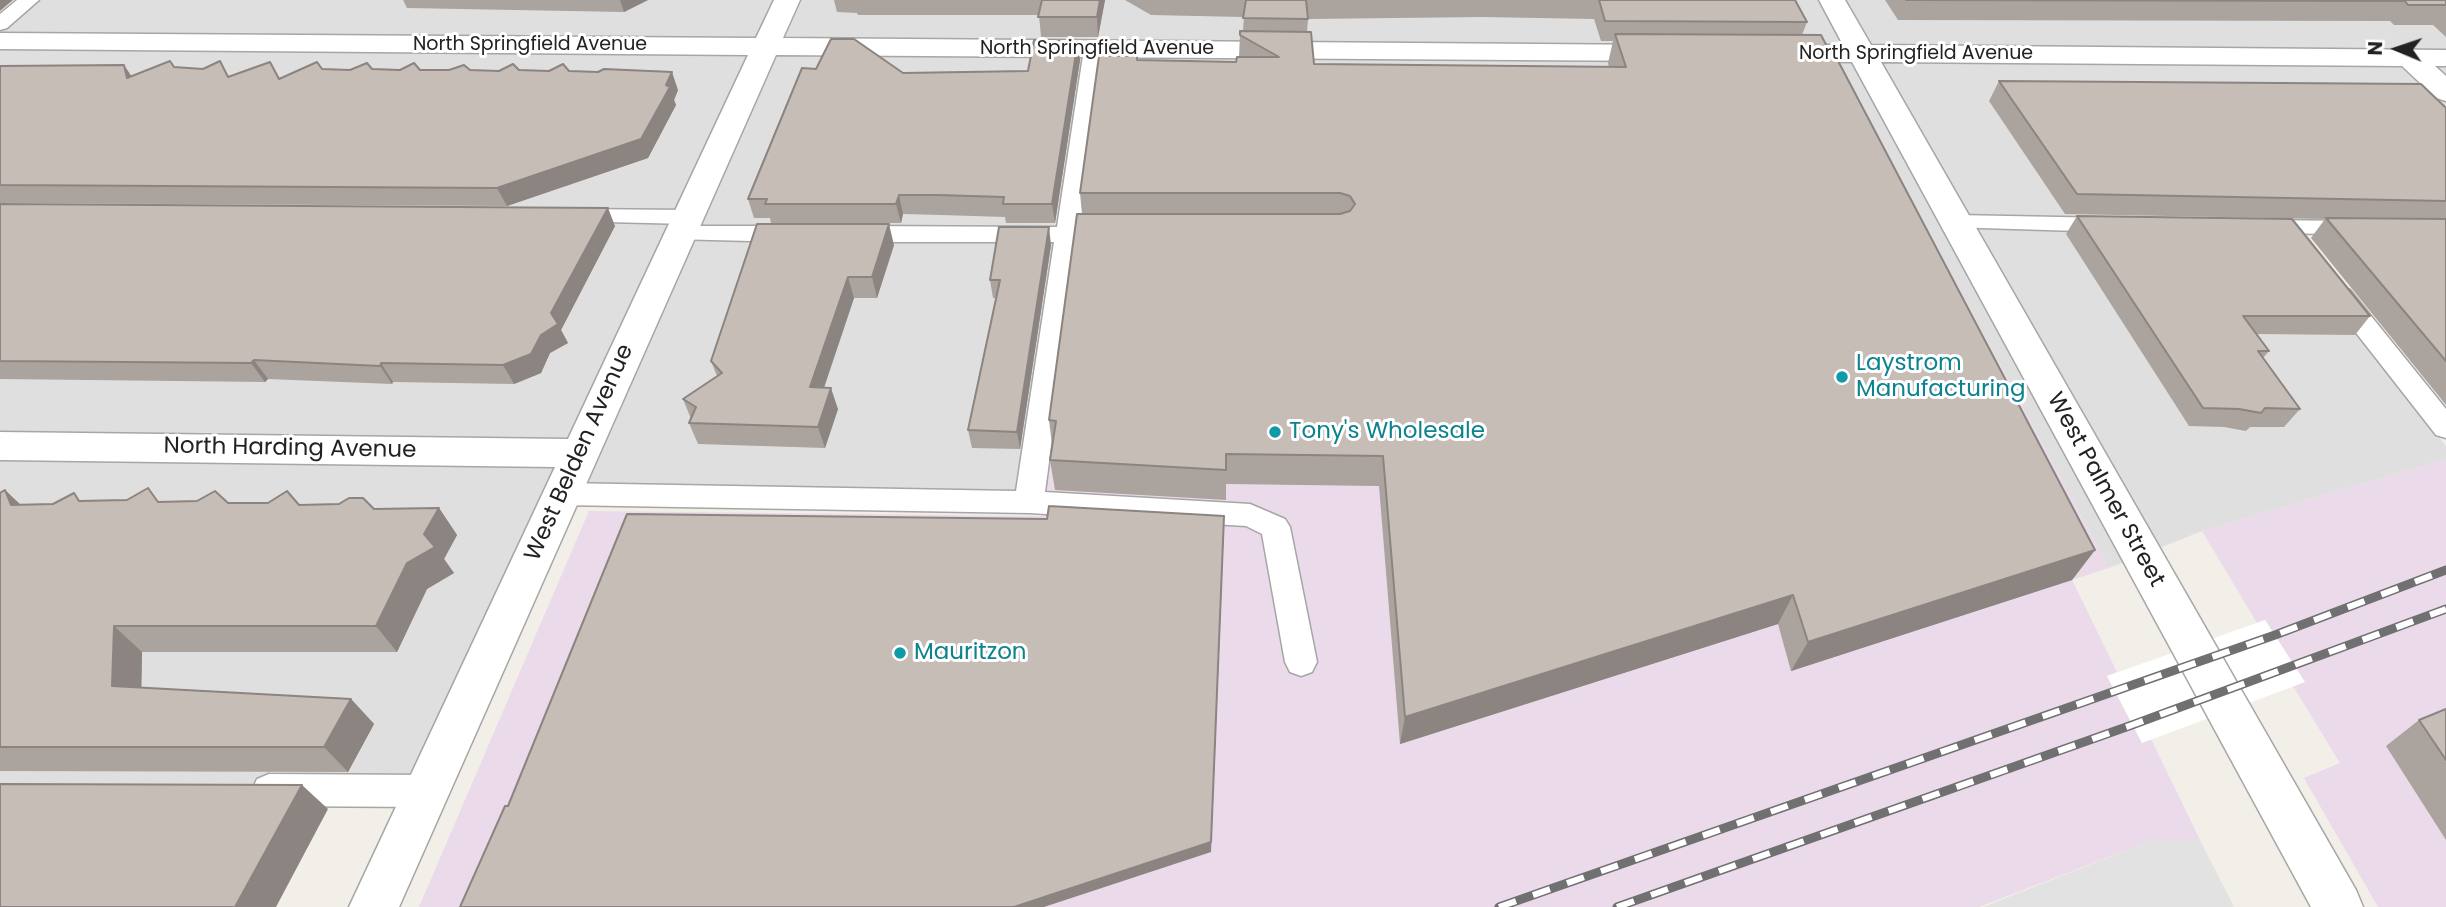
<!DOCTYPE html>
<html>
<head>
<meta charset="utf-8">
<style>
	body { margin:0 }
	#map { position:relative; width:2446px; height:907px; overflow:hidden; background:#f2eee8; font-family:Poppins,sans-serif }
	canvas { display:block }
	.north { position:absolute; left:2362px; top:14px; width:70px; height:70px; -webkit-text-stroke:5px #fff; paint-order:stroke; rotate:272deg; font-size:19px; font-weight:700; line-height:28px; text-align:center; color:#222 }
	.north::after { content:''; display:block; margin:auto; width:24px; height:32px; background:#222; clip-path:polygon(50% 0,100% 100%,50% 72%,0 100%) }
</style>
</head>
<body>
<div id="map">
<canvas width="2446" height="907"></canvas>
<div class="north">N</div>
</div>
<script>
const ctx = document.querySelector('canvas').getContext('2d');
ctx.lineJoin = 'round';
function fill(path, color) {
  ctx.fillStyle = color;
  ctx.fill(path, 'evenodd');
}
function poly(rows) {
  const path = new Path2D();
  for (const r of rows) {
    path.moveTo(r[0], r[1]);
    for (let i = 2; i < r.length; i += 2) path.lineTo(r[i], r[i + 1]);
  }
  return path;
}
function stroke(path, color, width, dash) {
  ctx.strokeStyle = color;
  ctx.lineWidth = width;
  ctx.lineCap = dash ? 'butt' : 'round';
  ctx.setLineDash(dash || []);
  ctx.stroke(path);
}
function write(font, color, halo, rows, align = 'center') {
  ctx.font = font + ' Poppins,sans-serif';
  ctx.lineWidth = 6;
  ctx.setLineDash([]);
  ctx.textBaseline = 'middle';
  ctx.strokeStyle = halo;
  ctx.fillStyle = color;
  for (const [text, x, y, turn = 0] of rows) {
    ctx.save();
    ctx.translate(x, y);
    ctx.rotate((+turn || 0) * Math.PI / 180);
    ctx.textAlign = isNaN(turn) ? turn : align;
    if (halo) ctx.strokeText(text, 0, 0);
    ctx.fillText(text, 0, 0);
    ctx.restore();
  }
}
const residential = poly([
	[21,0,2446,0,2446,224,2267,223,2446,446,2446,459,2202,531,2109,568,1839,65,1076,243,1047,490,562,494,427,791,0,789,0,18]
]);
const industrial = poly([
	[1839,65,2109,568,2072,580,2117,672,2107,676,2142,742,2151,739,2200,840,2153,840,1979,907,419,907,589,511,1043,516,1076,242,1340,67],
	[2446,459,2446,907,2378,907,2304,778,2340,763,2293,686,2304,681,2265,620,2257,623,2202,531]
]);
const parking = poly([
	[2153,840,2200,840,2234,907,1983,907]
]);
const pier = poly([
	[2265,620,2305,682,2142,743,2107,676]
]);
const service = poly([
	[17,0,39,0,7,28,0,30,0,14,17,0],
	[1094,43,1101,45,1104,49,1080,227,1112,227,1120,230,1124,235,1120,240,1112,243,1078,242,1045,492,1250,504,1285,519,1290,527,1317,662,1312,672,1301,676,1290,672,1285,662,1262,534,1246,526,1029,513,561,505,551,502,547,494,551,486,561,483,1016,491,1054,242,855,242,847,239,843,234,847,229,855,226,1057,227,1084,49,1087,45,1094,43],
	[573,209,688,210,696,212,700,217,696,222,688,224,565,221,561,216,565,211,573,209],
	[1956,215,2111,218,2119,220,2123,225,2119,230,2111,232,1948,227,1944,222,1948,217,1956,215],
	[2260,220,2356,221,2364,223,2368,228,2364,233,2356,235,2252,232,2248,227,2252,222,2260,220],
	[680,226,790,226,798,229,802,234,798,239,790,242,672,239,668,234,672,229,680,226],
	[2341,288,2350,290,2446,409,2446,438,2436,435,2332,302,2328,296,2332,290,2341,288],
	[269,774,427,775,439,780,444,791,439,802,427,807,269,806,257,801,252,790,257,779,269,774]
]);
const minor = poly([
	[774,0,800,0,783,38,1664,45,1674,47,1678,53,1674,59,1664,61,776,55,399,907,349,907,555,467,0,460,0,432,568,439,748,55,0,49,0,33,756,38,774,0],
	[1819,0,1845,0,1871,45,2446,50,2446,66,2435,66,2446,76,2446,101,2436,98,2402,66,1881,62,2356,890,2363,907,2311,907,1852,62,1780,61,1770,59,1766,53,1770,47,1780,45,1843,45,1819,0]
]);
const rail = poly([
	[1499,907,2275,635,2446,570],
	[1617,907,2132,725,2446,609]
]);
const wall = poly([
	[403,0,648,0,624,12,407,8],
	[834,0,1105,0,1098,37,1041,37,1039,15,858,15,857,13,837,12],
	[1125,0,1795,0,1807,22,1802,35,2095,550,2072,580,1791,671,1778,624,1400,744,1379,486,1226,484,1226,500,1055,490,1050,460,1052,445,1049,420,1082,214,1080,193,1137,60,1236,62,1239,57,1240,35,1243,31,1244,17,1151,15],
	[1482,17,1594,19,1601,41,1613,41,1608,63,1609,67,1314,64,1307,32,1308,19],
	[1885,0,2446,0,2446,37,2433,25,2394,25,2390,21,1898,20],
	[1078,41,1080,60,1055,223,1006,223,1005,217,941,215,903,214,901,223,771,223,770,218,754,218,748,199,903,73,1028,71],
	[270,62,280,79,322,69,569,71,678,90,674,100,676,105,648,158,507,206,0,203,0,66,132,76,174,68,230,76],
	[1999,81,2446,108,2446,405,2311,238,2325,219,2065,214,1989,101],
	[0,204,615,226,561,330,568,343,550,353,541,373,514,384,393,382,392,384,268,379,265,382,0,379],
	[2077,216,2370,316,2355,335,2257,334,2269,351,2263,358,2300,409,2284,427,2250,427,2246,431,2224,427,2189,426,2066,234],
	[894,245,877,298,854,298,824,388,838,409,825,448,698,444,689,423,691,419,683,399,717,376,711,361],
	[1051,245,1020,449,972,448,968,430,997,298,993,298,990,280],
	[5,490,20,504,53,504,82,500,299,505,374,509,439,508,457,535,444,559,454,573,427,589,397,652,142,652,141,688,351,699,374,724,348,772,0,771,0,493],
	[2446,709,2446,840,2386,746,2419,720]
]);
const shadedWall = poly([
	[0,0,13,0,0,11],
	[620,0,648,0,624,12],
	[1100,0,1105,0,1098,37,1097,17],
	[1078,41,1080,60,1055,223,1052,204],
	[124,65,136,83,127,78],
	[672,72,678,90,674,100,676,105,648,158,507,206,497,188,666,85],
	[899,195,903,214,901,223,896,204],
	[608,208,615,226,561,330,568,343,550,353,541,373,514,384,503,365,551,313],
	[889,224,894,245,877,298,872,277],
	[1049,227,1051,245,1020,449,1017,432],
	[848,277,854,298,817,408,810,387],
	[254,360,268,379,265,382,251,363],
	[381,363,393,382,392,384,380,366],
	[831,388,838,409,825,448,818,427],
	[5,490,33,517,11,505],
	[439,508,457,535,444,559,454,573,427,589,397,652,376,626,407,563],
	[1224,527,1211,852,1044,907,1014,907],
	[2095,550,2072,580,1791,671,1808,642],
	[1793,595,1778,624,1400,744,1405,717],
	[114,626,142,652,141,711,112,686],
	[351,699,374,724,348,772,324,747],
	[302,785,328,809,276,907,235,907]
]);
const building = poly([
	[1042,0,1100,0,1097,17,1038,17,1042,0],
	[1246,0,1306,0,1308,19,1243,18,1246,0],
	[1599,0,1795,0,1807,22,1605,21,1599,0],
	[1906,0,2446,0,2446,5,2408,5,2405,1,1906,0],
	[1240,31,1311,32,1314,64,1626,67,1615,34,1821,35,1832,56,1836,57,2095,550,1808,642,1793,595,1405,717,1383,456,1226,454,1226,470,1050,460,1056,421,1049,420,1077,214,1340,214,1350,211,1355,204,1350,196,1340,193,1080,193,1099,56,1137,56,1137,60,1236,62,1237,57,1279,57,1240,35,1240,31],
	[831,39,854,39,903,73,1028,71,1034,40,1078,41,1052,204,1003,204,1004,197,938,195,899,195,896,204,765,204,767,199,748,199,802,68,816,69,831,39],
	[170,61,174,67,203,69,220,61,228,77,270,62,279,79,317,62,322,69,350,70,367,63,372,69,400,70,414,63,420,70,449,70,464,65,470,70,499,71,513,64,519,70,549,71,563,64,569,71,598,72,604,69,672,72,666,85,670,87,641,139,497,188,0,185,0,66,124,65,127,78,170,61],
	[1999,81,2421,84,2446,108,2446,201,2077,194,1999,81],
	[0,204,608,208,551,313,558,324,541,335,531,354,503,365,381,363,380,366,254,360,251,363,0,361,0,204],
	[2077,216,2292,219,2370,316,2243,316,2269,351,2258,351,2300,409,2265,408,2261,413,2239,409,2203,408,2077,216],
	[2326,218,2446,219,2446,361,2326,218],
	[757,224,889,224,872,277,848,277,810,387,831,388,818,427,689,423,696,407,683,399,722,373,711,361,757,224],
	[999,227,1049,227,1017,432,968,430,1000,280,990,280,999,227],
	[148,488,158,502,197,501,215,491,228,503,268,503,287,491,299,505,339,504,349,498,363,498,374,509,439,508,424,534,435,547,407,563,376,626,114,626,112,686,351,699,324,747,0,747,0,493,5,490,11,505,53,504,74,493,79,501,127,500,148,488],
	[1049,506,1224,516,1211,842,1014,907,460,907,505,806,508,806,627,514,1047,519,1049,506],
	[2446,709,2446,760,2419,720,2446,709],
	[0,784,302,785,235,907,0,907,0,784]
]);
const markers = [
	[1842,377,7,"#0f9aa8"],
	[1275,432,7,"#0f9aa8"],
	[900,653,7,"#0f9aa8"]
];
const farStreetnames = [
	["North Springfield Avenue",530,45],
	["North Springfield Avenue",1097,49],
	["North Springfield Avenue",1916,54]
];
const cultureNames = [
	["Laystrom",1856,364],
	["Manufacturing",1856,390],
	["Tony's Wholesale",1289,432],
	["Mauritzon",914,653]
];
const streetNames = [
	["North Harding Avenue",290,449,1],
	["West Belden Avenue",580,453,-66],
	["West Palmer Street",2105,490,61]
];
fill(residential, '#e0dfdf');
fill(industrial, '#ebdaea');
fill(parking, '#e2e2e2');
fill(pier, '#fff');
stroke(service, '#a6a6a6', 3);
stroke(minor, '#a6a6a6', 3);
fill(service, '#fff');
fill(minor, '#fff');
stroke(rail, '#707070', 9);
stroke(rail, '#fff', 6, [18]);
fill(wall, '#aba39d');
fill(shadedWall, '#8b8480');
fill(building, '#c7bdb7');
stroke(building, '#8b8480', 2);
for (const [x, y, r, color] of markers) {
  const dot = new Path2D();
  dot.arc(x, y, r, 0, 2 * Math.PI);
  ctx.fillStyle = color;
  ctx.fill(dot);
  stroke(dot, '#fff', 2.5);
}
write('19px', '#222', '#fff', farStreetnames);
write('23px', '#0d838f', '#fff', cultureNames, 'left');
write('23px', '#222', '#fff', streetNames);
</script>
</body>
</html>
